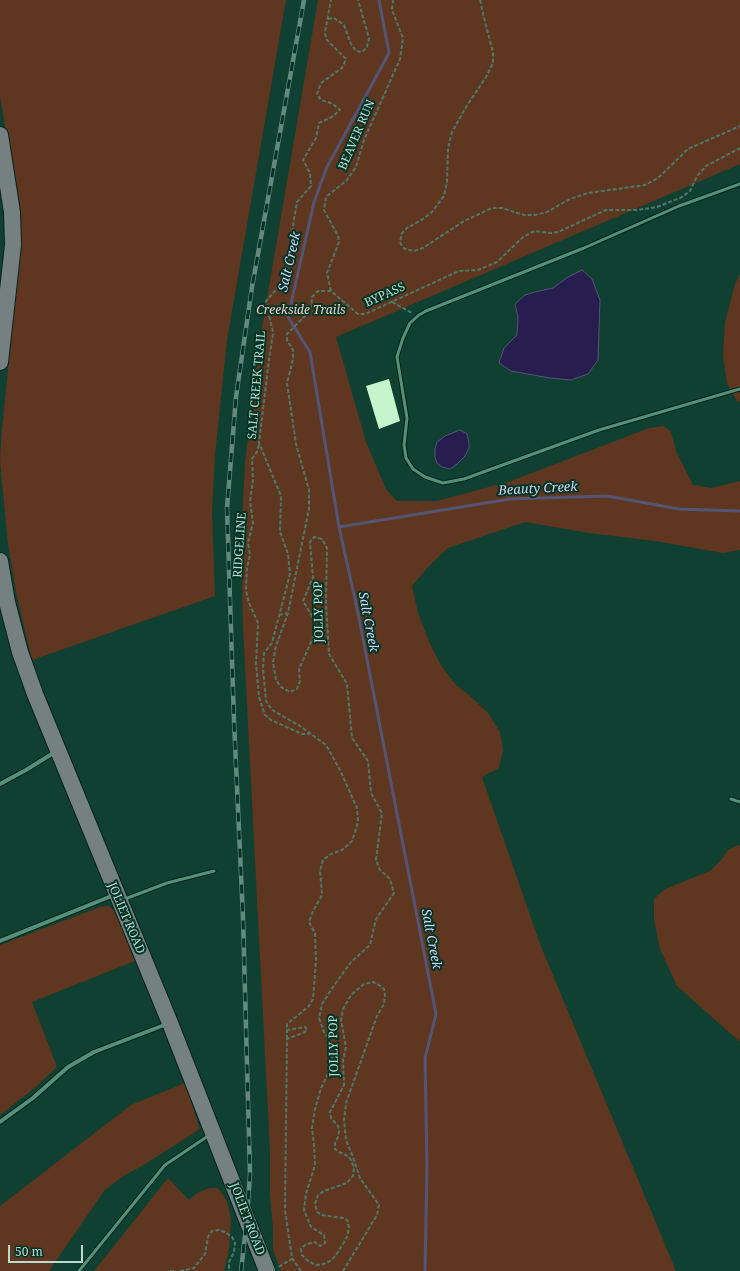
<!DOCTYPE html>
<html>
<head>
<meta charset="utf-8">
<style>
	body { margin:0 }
	#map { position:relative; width:740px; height:1271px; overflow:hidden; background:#104031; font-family:"Noto Serif",serif }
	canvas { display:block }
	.scale { position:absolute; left:8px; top:1245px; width:75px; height:18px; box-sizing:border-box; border:2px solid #bcd9cd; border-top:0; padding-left:5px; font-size:12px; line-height:14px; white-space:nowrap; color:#bcd9cd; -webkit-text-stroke:3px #023527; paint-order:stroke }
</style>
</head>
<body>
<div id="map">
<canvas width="740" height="1271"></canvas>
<div class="scale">50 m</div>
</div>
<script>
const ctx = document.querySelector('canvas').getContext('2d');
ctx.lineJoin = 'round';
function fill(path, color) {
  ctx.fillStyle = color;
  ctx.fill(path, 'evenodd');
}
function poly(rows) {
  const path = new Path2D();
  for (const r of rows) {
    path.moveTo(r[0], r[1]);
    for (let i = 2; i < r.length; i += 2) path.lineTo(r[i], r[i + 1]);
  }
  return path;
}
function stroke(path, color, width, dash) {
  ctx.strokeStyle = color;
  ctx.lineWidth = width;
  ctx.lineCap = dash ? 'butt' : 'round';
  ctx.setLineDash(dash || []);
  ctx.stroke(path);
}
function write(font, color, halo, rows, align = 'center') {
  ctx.font = font + ' "Noto Serif",serif';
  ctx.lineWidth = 4;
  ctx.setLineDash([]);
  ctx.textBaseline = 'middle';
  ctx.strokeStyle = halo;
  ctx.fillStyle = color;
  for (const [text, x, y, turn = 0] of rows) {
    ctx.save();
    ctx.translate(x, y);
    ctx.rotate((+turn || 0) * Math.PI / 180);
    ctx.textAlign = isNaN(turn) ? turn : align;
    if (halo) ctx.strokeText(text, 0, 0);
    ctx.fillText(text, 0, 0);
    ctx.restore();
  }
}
const green = poly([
	[0,0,286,0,227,340,215,455,212,513,215,596,32,660,17,597,8,544,0,461,2,429,18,272,18,204,0,96],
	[318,0,740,0,740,164,336,337,366,442,386,489,397,501,437,501,511,481,649,428,664,426,671,432,677,453,693,485,711,488,740,481,740,550,723,553,655,541,589,533,525,522,448,548,428,567,412,586,418,613,430,644,442,667,455,684,469,695,488,713,500,732,503,750,499,768,482,777,540,944,676,1271,281,1271,273,1250,273,1228,270,1196,270,1151,243,627,241,540,245,463,258,351],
	[740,274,740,402,737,401,727,383,723,357,725,322,735,284],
	[738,845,740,845,740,1042,677,986,660,949,654,919,654,899,665,889,710,871,721,860,728,850],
	[109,906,118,914,135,961,32,1002,57,1067,31,1091,0,1115,0,945,100,907],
	[185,1083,200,1129,142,1166,123,1176,104,1191,49,1271,0,1271,0,1206,131,1105],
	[168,1178,189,1200,197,1193,210,1188,218,1188,223,1195,228,1204,231,1220,229,1250,224,1271,94,1271]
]);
const water = poly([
	[582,270,592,279,600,300,598,360,588,374,571,380,550,378,511,371,499,363,504,348,517,335,518,317,515,304,525,295,535,292,553,288,568,277,582,270],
	[460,430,467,434,469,443,469,448,465,456,457,464,450,469,442,467,437,463,435,457,435,449,437,442,445,436,460,430]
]);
const stream = poly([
	[379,0,389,53,327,167,314,202,288,317,310,352,339,527,358,613,436,1014,425,1058,427,1166,425,1271],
	[339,527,510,499,607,496,679,509,740,511]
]);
const building = poly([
	[389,379,400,421,379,429,366,386]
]);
const path = poly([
	[480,0,485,22,493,52,493,63,486,77,466,107,452,132,448,148,447,182,444,196,432,212,423,219,407,228,402,233,400,242,402,246,405,249,414,251,423,248,464,221,492,208,502,208,524,215,535,215,547,212,570,199,588,193,645,185,658,178,688,149,740,126],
	[328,19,334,18,344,25,351,44,356,51,362,52,367,47,369,38,358,0],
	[331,291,327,273,339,242,338,236,324,210,326,197,347,180,356,167,364,140,400,59,403,38,392,10,393,0],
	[392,302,412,313],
	[259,445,257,452,252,459,253,480,250,501,253,523,248,543,250,555,247,568,246,591,249,603,258,623,256,663,259,697,265,715,271,720,302,734,310,734],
	[279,615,288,613],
	[287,1039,287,1030],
	[279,1267,283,1264,292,1259],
	[170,1271,175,1271],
	[180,1271,194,1268,205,1254,208,1237,212,1231,219,1230,225,1232,232,1237,235,1243,234,1252,229,1262,229,1271],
	[301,1271,292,1258,285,1210,287,1039,305,1032,307,1030,305,1027,287,1030,287,1024,309,1006,313,999,316,960,315,933,309,922,313,911,322,895,320,871,323,860,331,854,342,850,352,841,358,822,357,808,340,770,326,745,300,726,272,710,266,701,263,669,264,653,272,643,290,574,288,554,280,532,281,496,259,443,269,360,273,333,266,301,284,281,291,246,294,219,297,202,311,186,310,173,303,160,316,138,319,123,332,117,340,110,333,104,321,100,317,94,321,83,342,68,346,59,326,39,325,32,331,0],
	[343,1271,377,1215,379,1205,360,1178,353,1157,346,1140,344,1120,346,1103,377,1016,384,1004,385,995,384,989,379,985,373,982,364,984,351,995,343,1009,341,1020,346,1047,343,1060,344,1085,330,1112,331,1118,338,1126,339,1131,338,1137,335,1143,335,1149,339,1152,348,1156,351,1160,354,1168,353,1176,347,1183,324,1191,318,1195,315,1204,317,1212,322,1215,343,1218,347,1220,349,1228,347,1237,338,1252,332,1260,324,1264,316,1265,308,1261,302,1255,301,1249,305,1245,311,1243,315,1242,320,1246,325,1243,324,1235,311,1227,304,1210,306,1194,315,1165,314,1145,312,1128,315,1109,321,1088,333,1064,331,1042,324,1032,319,1018,322,1004,333,987,351,962,370,945,376,919,394,893,390,879,380,870,376,860,382,813,371,793,368,761,352,738,347,684,329,654,326,603,327,548,322,539,314,537,310,542,313,577,303,601,314,619,316,631,299,669,300,681,297,689,290,692,281,687,276,680,273,662,276,646,288,613,309,509,309,490,296,444,287,383,293,359,293,350,287,340,287,334,311,310,312,297,318,291,331,291,358,314,365,314,459,271,478,270,497,262,522,238,530,233,535,231,551,233,558,232,606,210,637,210,657,207,682,197,690,191,697,176,706,166,740,148]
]);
const service = poly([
	[740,184,679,206,584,248,426,311,419,315,410,323,403,338,397,357,407,418,404,445,406,458,413,469,425,477,443,483,464,479,599,430,740,389],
	[731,799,740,802],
	[125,899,167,883,214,871],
	[79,1271,165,1165,208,1136]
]);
const minor = poly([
	[0,784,26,770,55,752],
	[0,941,114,895],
	[0,1122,33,1098,68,1067,94,1052,167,1024]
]);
const secondary = poly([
	[0,135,12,212,13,245,0,362],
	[0,561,7,602,20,652,35,694,170,1023,267,1271]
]);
const rail = poly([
	[241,1271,247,1218,250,1174,243,918,234,721,227,508,236,397,252,287,304,0]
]);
const streetNames = [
	["BEAVER RUN",357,135,-67],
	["BYPASS",385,295,-24],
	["SALT CREEK TRAIL",257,385,-85],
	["RIDGELINE",240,545,-86],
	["JOLLY POP",319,612,-91],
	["JOLIET ROAD",126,918,67],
	["JOLLY POP",334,1046,-91],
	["JOLIET ROAD",247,1219,69]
];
const parkNames = [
	["Creekside Trails",301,311]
];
const waterNames = [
	["Salt Creek",290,262,-77],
	["Beauty Creek",538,489,-3],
	["Salt Creek",368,622,79],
	["Salt Creek",431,939,79]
];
fill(green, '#5f361f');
fill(water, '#271d4e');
stroke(water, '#545574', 1);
stroke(stream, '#545574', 3);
fill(building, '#c6f4cc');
stroke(service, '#03241a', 5);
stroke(minor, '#03241a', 6);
stroke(secondary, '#03241a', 18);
stroke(path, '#4f786a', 2, [4, 2]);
stroke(service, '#54907a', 3);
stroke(minor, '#54907a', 4);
stroke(secondary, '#758081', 16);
stroke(rail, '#638a7c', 4.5);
stroke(rail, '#023527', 3, [9]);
write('12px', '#bcd9cd', '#023527', streetNames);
write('italic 12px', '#f5d2c0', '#023527', parkNames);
write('italic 13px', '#d5d2f4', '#023527', waterNames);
</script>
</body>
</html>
